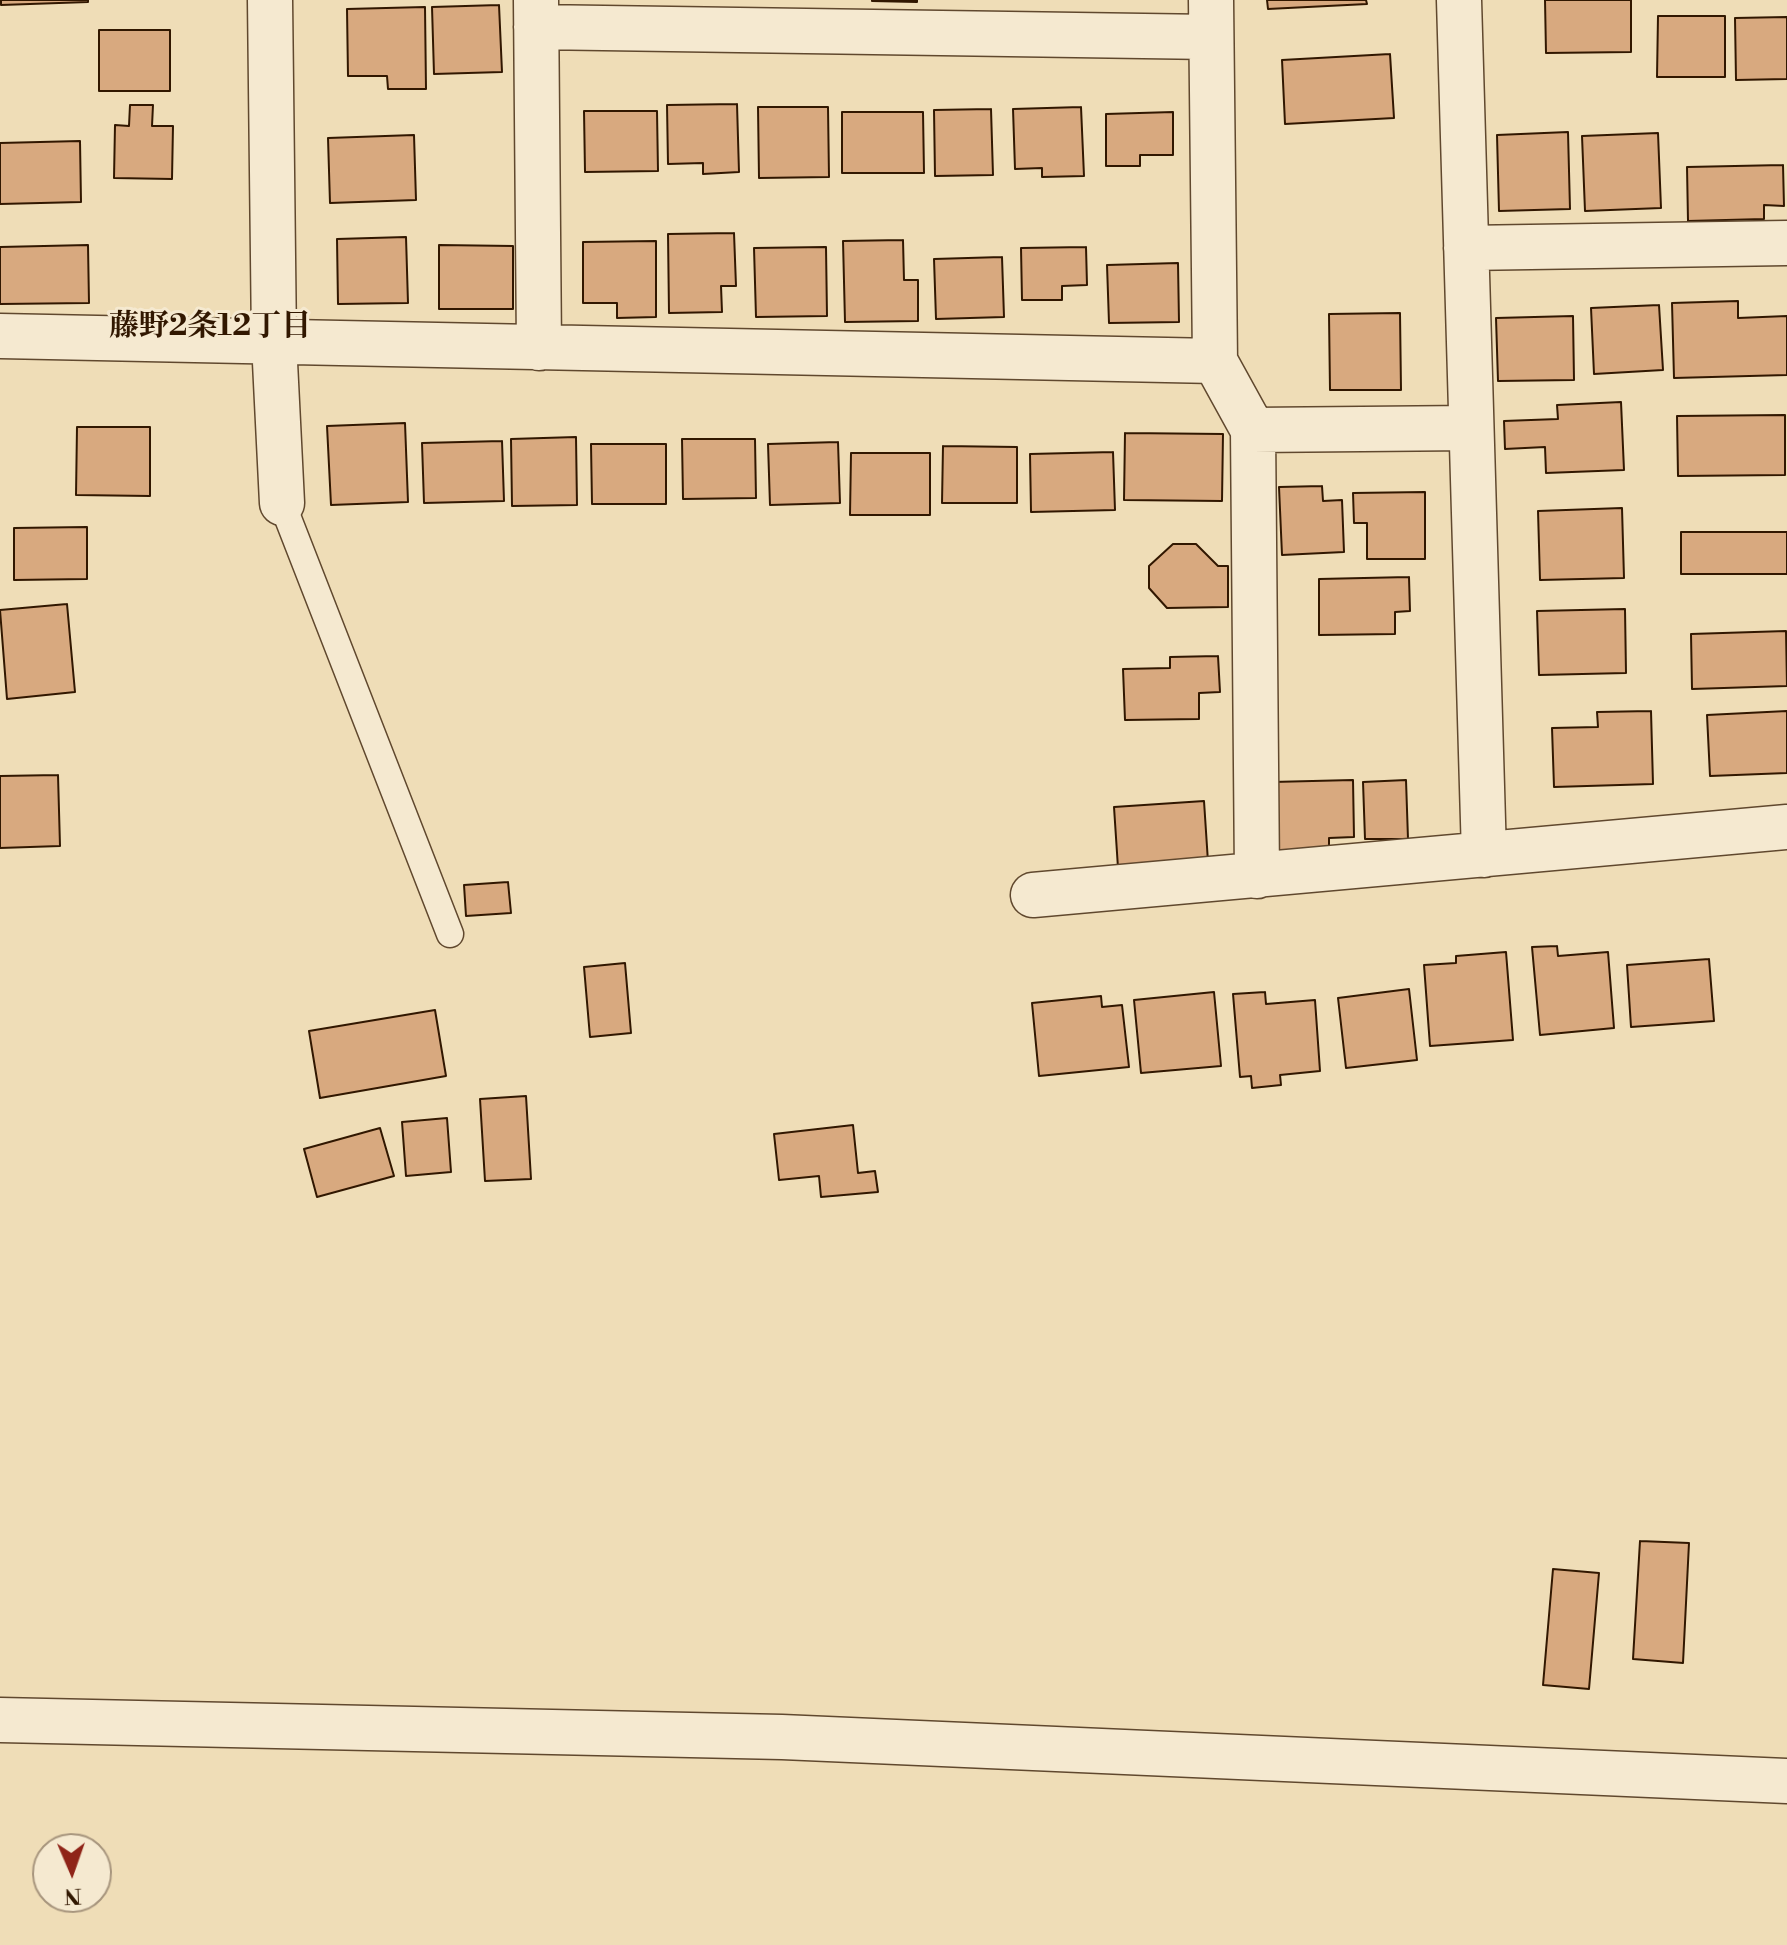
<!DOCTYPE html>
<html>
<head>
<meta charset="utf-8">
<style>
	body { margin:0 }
	#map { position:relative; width:1787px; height:1945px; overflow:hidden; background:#efddb7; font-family:"Libre Bodoni",serif }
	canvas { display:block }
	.north { position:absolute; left:32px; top:1833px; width:80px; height:80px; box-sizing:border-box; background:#f5e9d0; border:2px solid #a7957d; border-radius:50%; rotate:178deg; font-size:22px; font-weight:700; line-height:32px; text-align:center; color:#311700 }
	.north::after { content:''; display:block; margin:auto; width:28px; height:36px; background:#8f2418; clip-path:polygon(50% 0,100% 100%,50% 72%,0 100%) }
</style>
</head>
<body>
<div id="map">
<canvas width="1787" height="1945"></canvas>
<div class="north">N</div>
</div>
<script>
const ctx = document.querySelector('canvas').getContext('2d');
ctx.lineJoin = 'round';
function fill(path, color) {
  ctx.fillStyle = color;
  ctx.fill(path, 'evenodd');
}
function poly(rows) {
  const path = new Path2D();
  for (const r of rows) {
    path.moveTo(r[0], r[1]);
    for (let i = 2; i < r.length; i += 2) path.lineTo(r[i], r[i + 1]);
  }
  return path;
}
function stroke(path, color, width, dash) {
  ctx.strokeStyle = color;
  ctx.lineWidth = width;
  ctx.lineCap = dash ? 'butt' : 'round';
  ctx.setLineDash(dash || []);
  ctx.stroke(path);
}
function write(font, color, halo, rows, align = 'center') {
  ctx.font = font + ' "Libre Bodoni","Noto Serif JP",serif';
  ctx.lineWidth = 6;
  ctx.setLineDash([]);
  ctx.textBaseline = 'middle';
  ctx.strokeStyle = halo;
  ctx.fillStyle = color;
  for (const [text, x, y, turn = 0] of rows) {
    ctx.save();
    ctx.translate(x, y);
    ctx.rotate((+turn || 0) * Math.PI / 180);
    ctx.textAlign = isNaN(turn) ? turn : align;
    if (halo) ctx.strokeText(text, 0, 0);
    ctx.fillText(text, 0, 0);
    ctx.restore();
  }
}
const building = poly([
	[1,0,88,0,88,2,1,5,1,0],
	[872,0,917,0,917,2,872,1,872,0],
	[1267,0,1366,0,1367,4,1268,9,1267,0],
	[1545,0,1631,0,1631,52,1546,53,1545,0],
	[499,5,502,72,434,74,432,7,499,5],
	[425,7,426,89,388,89,387,76,348,76,347,9,425,7],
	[1658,16,1725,16,1725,77,1657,77,1658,16],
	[1787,17,1787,79,1736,80,1735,18,1787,17],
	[99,30,170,30,170,91,99,91,99,30],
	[1390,54,1394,118,1285,124,1282,60,1390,54],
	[737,104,739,172,703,174,703,163,668,164,667,105,737,104],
	[130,105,153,105,152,126,173,126,172,179,114,178,115,125,129,126,130,105],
	[758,107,828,107,829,177,759,178,758,107],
	[1081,107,1084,176,1042,177,1042,168,1015,169,1013,109,1081,107],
	[991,109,993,175,935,176,934,110,991,109],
	[584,111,657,111,658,171,585,172,584,111],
	[842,112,923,112,924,173,842,173,842,112],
	[1173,112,1173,155,1140,155,1140,166,1106,166,1106,114,1173,112],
	[1568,132,1570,209,1499,211,1497,135,1568,132],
	[1658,133,1661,208,1585,211,1582,136,1658,133],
	[414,135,416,200,330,203,328,138,414,135],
	[80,141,81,202,0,204,0,143,80,141],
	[1783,165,1784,206,1764,205,1764,219,1688,221,1687,167,1783,165],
	[734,233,736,286,721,286,722,312,669,313,668,234,734,233],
	[406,237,408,303,338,304,337,239,406,237],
	[903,240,904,280,918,280,918,321,845,322,843,241,903,240],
	[656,241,656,317,617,318,617,303,583,303,583,242,656,241],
	[88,245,89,303,0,304,0,247,88,245],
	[439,245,513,246,513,309,439,309,439,245],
	[826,247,827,316,756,317,754,248,826,247],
	[1086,247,1087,285,1062,286,1062,300,1022,300,1021,248,1086,247],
	[1002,257,1004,317,936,319,934,259,1002,257],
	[1178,263,1179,322,1109,323,1107,265,1178,263],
	[1738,301,1738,318,1787,316,1787,375,1674,378,1672,303,1738,301],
	[1659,305,1663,370,1594,374,1591,308,1659,305],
	[1400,313,1401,390,1330,390,1329,314,1400,313],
	[1573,316,1574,380,1498,381,1496,318,1573,316],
	[1621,402,1624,470,1546,473,1545,447,1505,449,1504,421,1558,419,1557,405,1621,402],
	[1785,415,1785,475,1678,476,1677,416,1785,415],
	[405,423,408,502,331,505,327,426,405,423],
	[77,427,150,427,150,496,76,495,77,427],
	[1125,433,1223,434,1222,501,1124,500,1125,433],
	[576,437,577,505,512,506,511,439,576,437],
	[682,439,755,439,756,498,683,499,682,439],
	[502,441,504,501,424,503,422,443,502,441],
	[838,442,840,503,770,505,768,444,838,442],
	[591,444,666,444,666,504,592,504,591,444],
	[943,446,1017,447,1017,503,942,503,943,446],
	[1113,452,1115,510,1031,512,1030,454,1113,452],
	[851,453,930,453,930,515,850,515,851,453],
	[1322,486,1323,501,1342,500,1344,552,1282,555,1279,487,1322,486],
	[1425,492,1425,559,1367,559,1367,523,1354,523,1353,493,1425,492],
	[1622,508,1624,578,1540,580,1538,511,1622,508],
	[87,527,87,579,14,580,14,528,87,527],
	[1681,532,1787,532,1787,574,1681,574,1681,532],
	[1173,544,1196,544,1218,566,1228,566,1228,607,1167,608,1149,588,1149,566,1173,544],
	[1409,577,1410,611,1395,612,1395,634,1319,635,1319,579,1409,577],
	[67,604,75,692,7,699,0,610,67,604],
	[1625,609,1626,673,1539,675,1537,611,1625,609],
	[1786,631,1787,686,1692,689,1691,634,1786,631],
	[1218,656,1220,692,1199,693,1199,719,1125,720,1123,669,1170,668,1170,657,1218,656],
	[1651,711,1653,784,1554,787,1552,728,1598,727,1597,712,1651,711],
	[1787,711,1787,773,1710,776,1707,715,1787,711],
	[58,775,60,846,0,848,0,776,58,775],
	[1353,780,1354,837,1329,838,1329,853,1273,853,1272,782,1353,780],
	[1406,780,1408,839,1365,839,1363,782,1406,780],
	[1204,801,1208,862,1118,868,1114,807,1204,801],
	[508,882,511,913,466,916,464,885,508,882],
	[1557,946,1558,956,1608,952,1614,1028,1540,1035,1532,947,1557,946],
	[1506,952,1513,1040,1430,1046,1424,965,1456,963,1456,956,1506,952],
	[1709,959,1714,1021,1631,1027,1627,965,1709,959],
	[625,963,631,1033,590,1037,584,967,625,963],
	[1409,989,1417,1060,1346,1068,1338,998,1409,989],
	[1214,992,1221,1066,1141,1073,1134,1000,1214,992],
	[1265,992,1266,1004,1315,1000,1320,1071,1280,1075,1281,1085,1252,1088,1251,1076,1240,1077,1233,994,1265,992],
	[1101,996,1102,1007,1122,1005,1129,1067,1039,1076,1032,1003,1101,996],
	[435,1010,446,1076,320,1098,309,1031,435,1010],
	[526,1096,531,1179,485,1181,480,1099,526,1096],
	[447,1118,451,1172,406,1176,402,1122,447,1118],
	[853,1125,858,1173,875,1171,878,1192,821,1197,819,1176,779,1180,774,1134,853,1125],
	[380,1128,394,1176,317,1197,304,1149,380,1128],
	[1640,1541,1689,1543,1683,1663,1633,1659,1640,1541],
	[1553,1569,1599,1573,1589,1689,1543,1685,1553,1569]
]);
const service = poly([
	[282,503,450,934]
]);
const minor = poly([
	[270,0,274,342,282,503],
	[536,0,539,348],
	[1459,0,1484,855],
	[536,27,1211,37],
	[1466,248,1787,243],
	[0,336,1215,361,1211,0],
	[1215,361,1253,430,1257,876],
	[1253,430,1471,428],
	[1033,895,1787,827]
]);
const tertiary = poly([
	[0,1720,782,1737,1787,1781]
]);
const neighbourhoodNames = [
	["藤野2条12丁目",210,328]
];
fill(building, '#d8a97f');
stroke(building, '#311700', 2);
stroke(service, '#60482e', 29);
stroke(minor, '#60482e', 47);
stroke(tertiary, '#60482e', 47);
stroke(service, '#f5e9d0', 26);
stroke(minor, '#f5e9d0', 44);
stroke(tertiary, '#f5e9d0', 44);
write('bold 30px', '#311700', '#f5e9d0', neighbourhoodNames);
</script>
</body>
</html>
